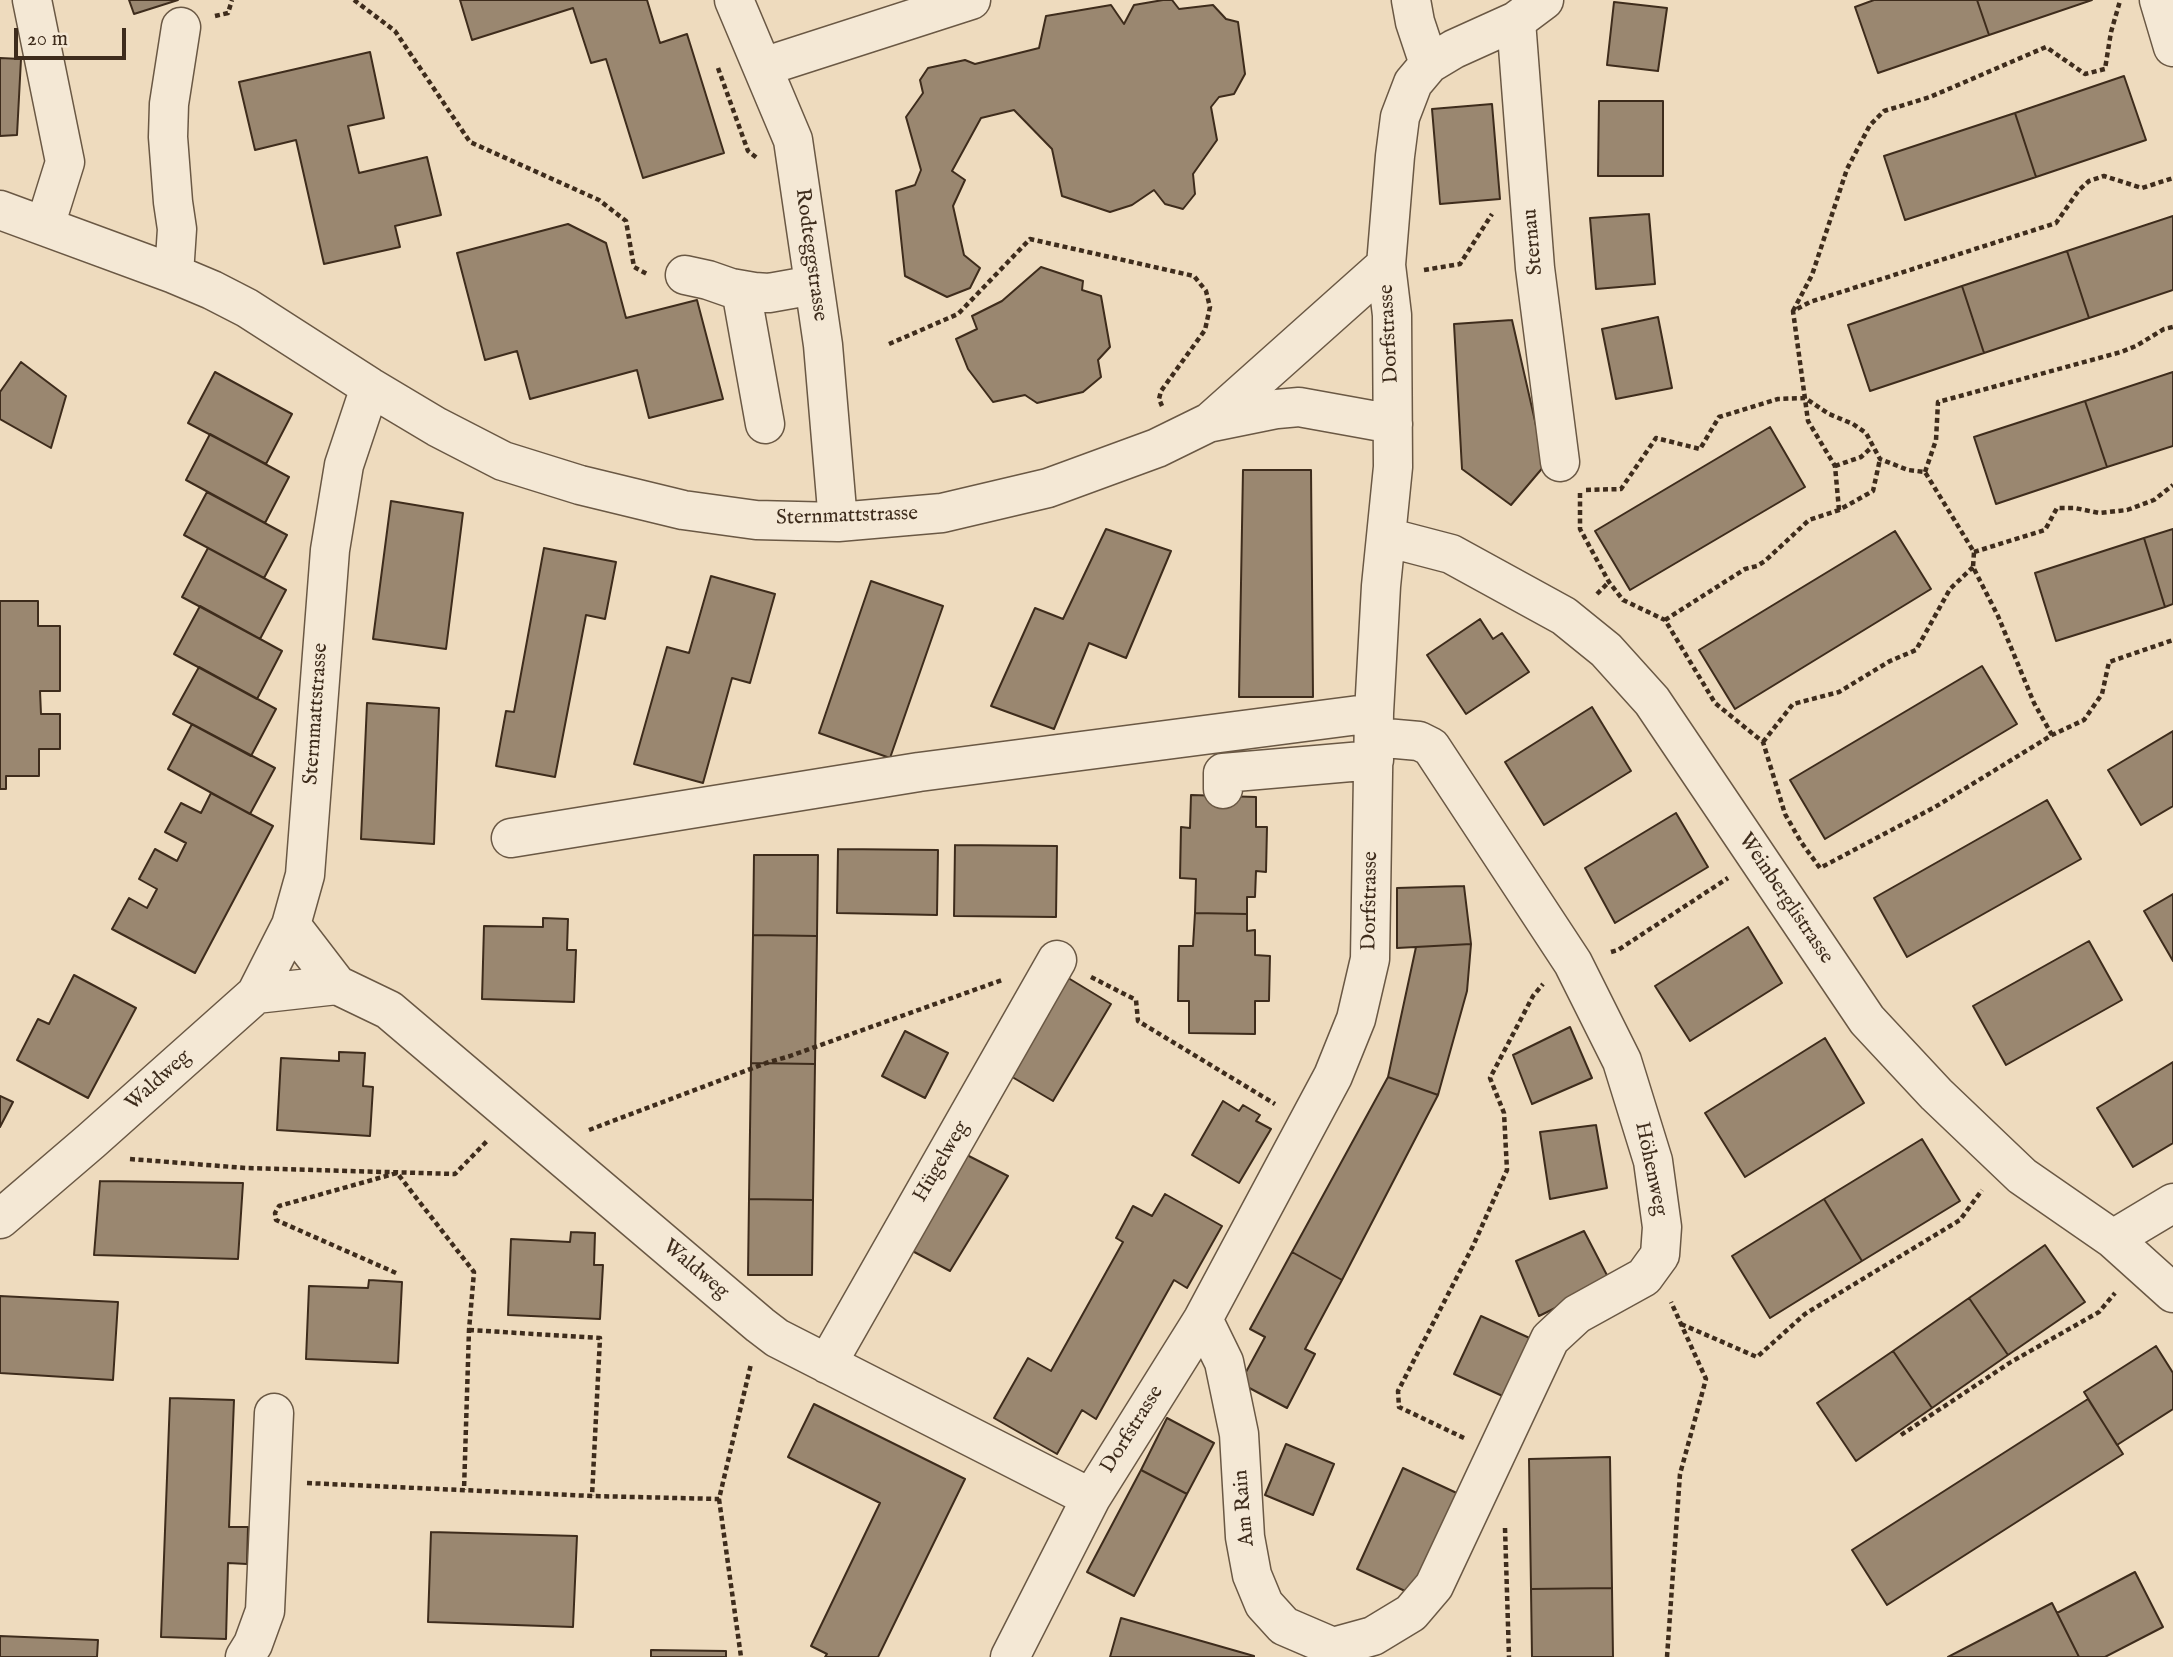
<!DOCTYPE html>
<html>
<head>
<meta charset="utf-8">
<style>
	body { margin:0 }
	#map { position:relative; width:2173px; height:1657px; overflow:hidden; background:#eedbbe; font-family:"IM FELL English",serif }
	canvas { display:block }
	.scale { position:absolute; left:14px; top:28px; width:112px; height:32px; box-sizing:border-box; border:4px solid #3e2c1c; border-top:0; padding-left:9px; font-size:21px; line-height:24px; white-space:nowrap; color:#3e2c1c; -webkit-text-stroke:5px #f4e8d5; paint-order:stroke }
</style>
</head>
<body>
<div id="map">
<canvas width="2173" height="1657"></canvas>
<div class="scale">20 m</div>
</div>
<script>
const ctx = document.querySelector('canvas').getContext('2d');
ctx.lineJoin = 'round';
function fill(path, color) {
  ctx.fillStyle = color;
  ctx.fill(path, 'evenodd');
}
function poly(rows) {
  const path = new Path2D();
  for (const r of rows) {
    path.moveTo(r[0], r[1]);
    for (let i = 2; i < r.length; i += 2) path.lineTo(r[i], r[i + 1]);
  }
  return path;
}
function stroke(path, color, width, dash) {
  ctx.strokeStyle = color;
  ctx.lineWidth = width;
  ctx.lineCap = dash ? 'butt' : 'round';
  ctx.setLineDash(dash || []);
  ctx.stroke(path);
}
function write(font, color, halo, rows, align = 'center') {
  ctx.font = font + ' "IM FELL English",serif';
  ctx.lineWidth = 5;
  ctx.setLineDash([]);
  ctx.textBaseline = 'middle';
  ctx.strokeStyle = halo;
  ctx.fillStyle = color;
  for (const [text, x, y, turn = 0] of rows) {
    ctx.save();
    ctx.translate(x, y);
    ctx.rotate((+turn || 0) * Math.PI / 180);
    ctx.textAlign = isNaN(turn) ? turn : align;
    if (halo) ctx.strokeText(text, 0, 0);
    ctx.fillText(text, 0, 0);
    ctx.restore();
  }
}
const building = poly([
	[129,0,178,0,134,14,129,0],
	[460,0,647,0,660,43,687,34,724,153,643,178,606,59,591,63,573,8,472,40,460,0],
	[1163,0,1172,0,1179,9,1213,5,1226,19,1238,22,1245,74,1234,94,1219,97,1211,107,1217,140,1193,174,1195,194,1183,209,1165,204,1154,190,1132,205,1110,212,1062,196,1052,149,1014,110,981,118,952,171,965,180,953,206,964,255,980,268,970,288,947,297,905,276,896,191,915,185,921,170,906,117,923,93,920,80,928,68,965,60,975,64,1039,48,1046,16,1111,5,1124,24,1134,5,1163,0],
	[1874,0,1977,0,1989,35,1878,73,1855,7,1874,0],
	[1977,0,2092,0,1989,35,1977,0],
	[1614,2,1667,8,1658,71,1607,65,1614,2],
	[370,52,384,118,348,126,359,173,427,157,441,215,395,226,400,247,324,264,296,140,255,150,239,82,370,52],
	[0,58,21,59,17,135,0,136,0,58],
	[2124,76,2146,140,2036,177,2015,113,2124,76],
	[1599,101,1663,101,1663,176,1598,176,1599,101],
	[1492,104,1500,199,1440,204,1432,109,1492,104],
	[2015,113,2036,177,1905,220,1884,156,2015,113],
	[1649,214,1655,284,1596,289,1590,218,1649,214],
	[2173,216,2173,290,2089,318,2067,251,2173,216],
	[568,224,606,243,626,318,697,300,723,399,649,418,637,370,530,399,517,351,485,360,457,253,568,224],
	[2067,251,2089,318,1984,353,1962,286,2067,251],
	[1041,267,1083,281,1082,290,1101,296,1110,347,1098,360,1101,377,1083,392,1037,403,1025,395,993,402,968,369,956,339,977,329,972,316,1002,301,1041,267],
	[1962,286,1984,353,1870,391,1848,325,1962,286],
	[1658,317,1672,388,1616,399,1602,329,1658,317],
	[1512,320,1545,465,1511,505,1462,469,1454,324,1512,320],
	[21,362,66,396,51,448,0,419,0,392,21,362],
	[215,372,292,414,266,464,188,423,215,372],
	[2173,372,2173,446,2107,467,2085,401,2173,372],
	[2085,401,2107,467,1996,504,1974,437,2085,401],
	[1770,427,1805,487,1630,590,1595,531,1770,427],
	[210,434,289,477,265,523,186,480,210,434],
	[1243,470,1311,470,1313,697,1239,697,1243,470],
	[207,492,287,535,264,578,184,535,207,492],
	[391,501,463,513,446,649,373,639,391,501],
	[1106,529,1171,551,1126,658,1089,643,1054,729,991,706,1035,608,1063,619,1106,529],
	[2173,529,2173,604,2165,607,2144,538,2173,529],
	[1895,531,1931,589,1735,709,1699,650,1895,531],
	[2144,538,2165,607,2056,641,2035,573,2144,538],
	[208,548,286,590,260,639,182,597,208,548],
	[544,548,616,562,605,619,586,615,555,777,496,766,506,711,514,712,544,548],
	[711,576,775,594,750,683,732,678,703,783,634,764,667,647,689,653,711,576],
	[871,581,943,606,890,758,819,733,871,581],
	[0,601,38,601,38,626,60,626,60,691,40,691,41,714,60,714,60,749,39,749,39,776,6,776,6,789,0,789,0,601],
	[200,606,282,651,257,699,174,654,200,606],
	[1480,619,1493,639,1502,633,1529,672,1466,714,1427,655,1480,619],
	[1982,666,2017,724,1825,839,1790,780,1982,666],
	[199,667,276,709,251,756,173,714,199,667],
	[367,703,439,708,434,844,361,839,367,703],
	[1592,707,1631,771,1544,825,1505,762,1592,707],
	[192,724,275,768,250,814,168,769,192,724],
	[2173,731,2173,806,2141,825,2108,770,2173,731],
	[211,793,273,826,195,973,112,929,129,898,147,908,157,889,139,879,155,849,177,861,186,843,165,832,181,803,201,813,211,793],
	[1191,795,1256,797,1256,827,1267,827,1266,872,1256,871,1255,897,1247,897,1247,914,1195,913,1196,879,1180,878,1181,827,1190,828,1191,795],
	[2047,800,2081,859,1907,957,1874,898,2047,800],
	[1676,813,1708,867,1615,923,1585,868,1676,813],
	[955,845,1057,846,1056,917,954,916,955,845],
	[838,849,938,850,937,915,837,913,838,849],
	[754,855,818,855,817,936,753,935,754,855],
	[1464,886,1471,944,1397,948,1397,888,1464,886],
	[2173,894,2173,961,2144,911,2173,894],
	[1195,913,1247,914,1247,931,1255,930,1255,955,1270,956,1269,1001,1255,1001,1255,1034,1189,1033,1189,1001,1178,1001,1179,946,1193,946,1195,913],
	[543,918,568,919,567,950,576,950,574,1002,482,999,484,926,543,927,543,918],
	[1748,927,1782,983,1690,1041,1655,986,1748,927],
	[753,935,817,936,815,1064,751,1063,753,935],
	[2089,941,2122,1000,2006,1065,1973,1006,2089,941],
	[1471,944,1467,991,1438,1095,1388,1077,1416,947,1471,944],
	[1060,973,1111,1004,1053,1101,1002,1071,1060,973],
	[74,975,136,1008,88,1098,17,1060,38,1019,49,1024,74,975],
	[1570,1027,1592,1078,1532,1104,1513,1055,1570,1027],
	[905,1031,948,1053,925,1098,882,1076,905,1031],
	[1825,1038,1864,1103,1745,1177,1705,1113,1825,1038],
	[339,1052,365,1053,363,1086,373,1087,370,1136,277,1130,281,1058,339,1061,339,1052],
	[2173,1062,2173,1143,2133,1167,2097,1108,2173,1062],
	[751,1063,815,1064,813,1200,749,1199,751,1063],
	[1388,1077,1438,1095,1342,1280,1292,1252,1388,1077],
	[0,1096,13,1102,0,1127,0,1096],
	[1223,1101,1239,1111,1243,1105,1260,1115,1256,1121,1271,1129,1239,1183,1192,1155,1223,1101],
	[1596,1125,1607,1188,1550,1199,1540,1132,1596,1125],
	[1922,1139,1960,1201,1862,1261,1824,1199,1922,1139],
	[961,1152,1008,1176,950,1271,903,1246,961,1152],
	[100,1181,243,1183,238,1259,94,1255,100,1181],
	[1165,1194,1222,1226,1187,1288,1174,1280,1096,1419,1082,1410,1057,1454,994,1418,1028,1358,1051,1371,1123,1242,1116,1238,1133,1206,1152,1216,1165,1194],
	[749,1199,813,1200,812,1275,748,1275,749,1199],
	[1824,1199,1862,1261,1770,1318,1732,1256,1824,1199],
	[1584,1231,1610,1281,1539,1316,1516,1261,1584,1231],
	[571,1232,595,1233,594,1265,603,1265,600,1319,508,1315,511,1239,570,1242,571,1232],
	[2045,1245,2085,1302,2008,1355,1969,1298,2045,1245],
	[1292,1252,1342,1280,1305,1349,1315,1354,1287,1408,1240,1383,1265,1337,1250,1329,1292,1252],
	[369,1280,402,1282,398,1363,306,1359,309,1286,368,1288,369,1280],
	[0,1296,118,1302,113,1380,0,1373,0,1296],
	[1969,1298,2008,1355,1932,1408,1893,1351,1969,1298],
	[1481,1316,1534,1340,1507,1398,1454,1374,1481,1316],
	[2156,1346,2173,1373,2173,1409,2117,1445,2084,1392,2156,1346],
	[1893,1351,1932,1408,1856,1461,1817,1403,1893,1351],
	[170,1398,234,1400,229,1527,248,1527,247,1564,228,1563,226,1639,161,1637,170,1398],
	[2088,1399,2123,1454,1887,1605,1852,1550,2088,1399],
	[814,1404,965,1479,878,1657,825,1657,827,1654,811,1646,880,1503,788,1457,814,1404],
	[1167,1418,1214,1443,1187,1494,1141,1470,1167,1418],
	[1286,1444,1334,1464,1313,1515,1265,1495,1286,1444],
	[1610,1457,1612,1588,1531,1589,1529,1459,1610,1457],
	[1403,1468,1461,1495,1416,1596,1357,1569,1403,1468],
	[1141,1470,1187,1494,1134,1596,1087,1572,1141,1470],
	[431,1532,577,1536,573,1627,428,1622,431,1532],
	[2135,1572,2163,1627,2105,1657,2079,1657,2057,1613,2135,1572],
	[1612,1588,1613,1657,1532,1657,1531,1589,1612,1588],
	[2052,1603,2079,1657,1948,1657,2052,1603],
	[1121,1618,1254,1656,1254,1657,1110,1657,1121,1618],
	[0,1636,98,1640,97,1657,0,1657,0,1636],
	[651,1650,726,1651,726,1657,651,1657,651,1650]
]);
const path = poly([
	[354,0,395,31,470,142,599,200,626,221,634,267,647,274],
	[215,16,228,13,232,0],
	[718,68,748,151,757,158],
	[1424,270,1460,264,1492,214],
	[1793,311,1812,275,1847,169,1870,125,1884,111,1930,97,2046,47,2085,74,2105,69,2111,32,2120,1],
	[889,344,958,314,1030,239,1194,276,1206,291,1210,307,1205,330,1161,391,1159,399,1162,406],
	[1835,466,1861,457,1872,447],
	[1925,472,1936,440,1938,402,2121,352,2136,346,2164,329,2173,327],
	[1586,490,1621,489,1656,438,1700,449,1719,417,1778,399,1805,398,1829,414,1853,424,1866,433,1880,459,1908,470,1925,472,1974,552,1973,567,1998,616,2034,703,2052,735],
	[1580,493,1580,529,1609,582,1623,600,1665,620,1715,703,1763,742,1785,814,1801,842,1820,868,1935,807,2052,735,2084,720,2102,694,2109,662,2173,640],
	[1839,510,1835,466,1808,421,1793,311,1810,302,2056,223,2079,190,2089,181,2104,176,2142,188,2173,178],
	[1974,552,2045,530,2057,508,2075,508,2099,513,2127,510,2154,500,2173,485],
	[1597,594,1609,582],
	[1665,620,1745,569,1757,566,1765,561,1809,520,1839,510,1873,491,1880,459],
	[1763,742,1793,704,1839,692,1890,661,1916,650,1950,589,1973,567],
	[1611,952,1618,950,1728,878],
	[1091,977,1136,1000,1138,1021,1275,1104],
	[589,1130,766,1063,790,1056,1002,980],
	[130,1159,246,1168,455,1174,488,1140],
	[396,1273,276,1220,275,1213,279,1206,397,1173,474,1272,469,1330,464,1490],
	[1681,1324,1757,1357,1805,1314,1960,1220,1982,1190],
	[469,1330,600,1338,592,1496],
	[1901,1435,2011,1362,2099,1312,2115,1293],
	[1464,1438,1399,1407,1398,1391,1473,1246,1507,1170,1504,1113,1490,1078,1533,996,1543,984],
	[307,1483,592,1496,719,1499,751,1364],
	[719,1499,741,1657],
	[1505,1528,1509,1657],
	[1667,1657,1680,1474,1706,1379,1671,1302]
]);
const minor = poly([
	[32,0,65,162,45,226],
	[734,0,793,140,823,345,838,522],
	[1411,0,1415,22,1429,64],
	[2159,0,2173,47],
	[1516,21,1535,268,1560,462],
	[763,67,971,0],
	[0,210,174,274,212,290,247,308,370,387,437,427,503,461,580,485,683,510,756,520,838,522,942,513,1048,488,1157,448,1208,423,1277,409,1299,407,1393,424],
	[174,274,177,229,173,202,168,137,169,104,181,27],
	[685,275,708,280,731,288,754,292,769,293,814,285],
	[741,290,765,424],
	[1210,422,1386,265],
	[1386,537,1451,554,1564,616,1606,650,1652,701,1867,1020,1936,1094,2022,1176,2113,1239,2173,1293],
	[1223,789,1223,773,1374,760],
	[511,838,919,772,1374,713],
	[291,925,337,985],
	[256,994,291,925,305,875,330,550,344,465,370,387],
	[0,1219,91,1141,256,994,337,985,389,1010,760,1325,777,1338,1091,1498],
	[2113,1239,2173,1203],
	[1203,1319,1224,1362,1239,1434,1245,1537,1252,1575,1264,1604,1284,1626,1333,1647,1343,1657],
	[827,1364,1057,960],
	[1333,1647,1373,1636,1411,1613,1434,1586,1550,1339,1577,1314,1644,1277,1660,1255,1662,1227,1653,1161,1622,1061,1573,963,1431,747,1419,741,1374,737],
	[245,1657,253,1644,265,1611,274,1413],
	[1010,1657,1091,1498,1203,1319,1333,1076,1356,1019,1370,959,1374,713,1381,586,1393,467,1392,315,1386,265,1395,156,1400,117,1413,83,1429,64,1454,49,1516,21,1544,0]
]);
const streetNames = [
	["Sternau",1534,242,-95],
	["Rodteggstrasse",810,255,82],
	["Dorfstrasse",1390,334,-93],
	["Sternmattstrasse",847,517,-2],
	["Sternmattstrasse",317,714,-86],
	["Weinberglistrasse",1785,899,56],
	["Dorfstrasse",1371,901,-89],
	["Waldweg",159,1081,-42],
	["Hügelweg",942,1162,-60],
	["Höhenweg",1650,1169,78],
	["Waldweg",695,1270,40],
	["Dorfstrasse",1133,1430,-58],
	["Am Rain",1245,1508,-95]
];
fill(building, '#9a8770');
stroke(building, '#3e2c1c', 2);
stroke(minor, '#6a5844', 41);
stroke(path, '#3e2c1c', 4.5, [5, 3.5]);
stroke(minor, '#f4e8d5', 38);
write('21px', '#3e2c1c', '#f4e8d5', streetNames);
</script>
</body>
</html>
